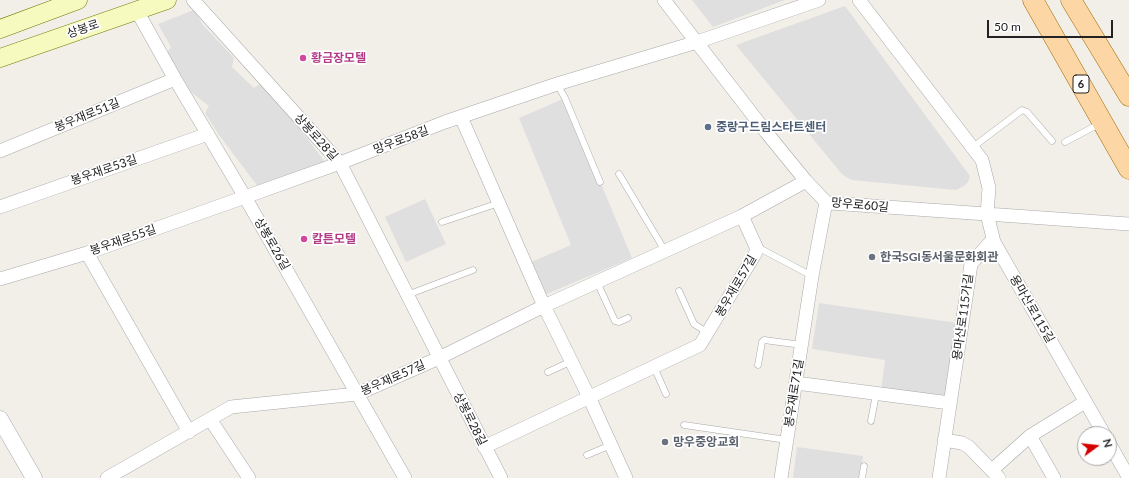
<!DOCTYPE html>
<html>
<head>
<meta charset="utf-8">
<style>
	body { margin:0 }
	#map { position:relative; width:1129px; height:478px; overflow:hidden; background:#f2efe9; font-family:Lato,sans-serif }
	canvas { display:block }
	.north { position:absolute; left:1077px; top:426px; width:40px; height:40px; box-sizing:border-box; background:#fff; border:1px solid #a7a7a7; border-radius:50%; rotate:75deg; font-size:11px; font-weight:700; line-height:16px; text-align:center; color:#222 }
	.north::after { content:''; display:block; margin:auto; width:14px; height:18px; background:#d40000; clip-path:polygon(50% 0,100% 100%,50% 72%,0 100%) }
	.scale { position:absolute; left:987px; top:20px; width:126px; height:18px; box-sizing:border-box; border:2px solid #222; border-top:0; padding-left:5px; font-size:12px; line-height:14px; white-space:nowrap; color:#222; -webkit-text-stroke:3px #fff; paint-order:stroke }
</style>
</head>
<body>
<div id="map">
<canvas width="1129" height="478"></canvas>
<div class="north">N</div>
<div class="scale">50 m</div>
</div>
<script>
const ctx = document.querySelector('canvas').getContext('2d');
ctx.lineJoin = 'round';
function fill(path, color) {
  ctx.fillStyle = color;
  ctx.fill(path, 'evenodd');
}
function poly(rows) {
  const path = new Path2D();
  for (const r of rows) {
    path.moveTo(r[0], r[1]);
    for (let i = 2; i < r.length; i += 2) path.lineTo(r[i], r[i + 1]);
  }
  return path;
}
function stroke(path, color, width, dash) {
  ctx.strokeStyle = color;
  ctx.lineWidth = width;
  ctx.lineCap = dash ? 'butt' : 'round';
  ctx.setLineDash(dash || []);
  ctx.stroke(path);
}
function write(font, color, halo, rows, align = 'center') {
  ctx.font = font + ' Lato,"Noto Sans KR",sans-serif';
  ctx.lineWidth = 3.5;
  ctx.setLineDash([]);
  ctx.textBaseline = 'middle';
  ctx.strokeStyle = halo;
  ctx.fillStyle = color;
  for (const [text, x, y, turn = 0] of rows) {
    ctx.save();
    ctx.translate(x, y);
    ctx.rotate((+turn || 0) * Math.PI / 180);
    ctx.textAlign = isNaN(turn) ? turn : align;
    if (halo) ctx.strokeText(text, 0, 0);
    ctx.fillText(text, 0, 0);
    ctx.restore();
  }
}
const residential = poly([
	[692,0,785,0,713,27],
	[845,6,970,176,968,182,964,186,956,190,852,180,846,177,841,173,736,45],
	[194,10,203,25,234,58,232,67,254,88,260,84,285,110,326,163,259,188,219,135,205,113,209,106,192,93,166,54,171,47,158,24],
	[565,98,632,258,542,296,529,263,571,245,519,118],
	[425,199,446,244,406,262,385,217],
	[819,303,957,323,946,400,881,391,885,360,812,349],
	[797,447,863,456,860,478,793,478]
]);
const service = poly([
	[557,84,565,98,600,182],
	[1065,142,1101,123],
	[973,147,1022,110,1027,112,1052,141],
	[619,174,665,251],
	[442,222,499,203],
	[757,249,763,250,812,276],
	[597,282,615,321,619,322,628,318],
	[679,291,694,324,708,333],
	[407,295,473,270],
	[758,365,762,342,764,340,802,345],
	[654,367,666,394],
	[548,372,572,361],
	[871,421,876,394],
	[684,425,787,440],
	[587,455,611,445],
	[862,478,864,466]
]);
const minor = poly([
	[193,0,340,163,501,478],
	[664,0,766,132,806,181,826,202,830,203,1129,224],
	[859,0,982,160,989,188,987,214,994,242,1104,434],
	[137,11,175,79,245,197,405,478],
	[461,117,544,306,589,397,626,478],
	[0,151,175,79],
	[0,207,208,134],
	[87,253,189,432],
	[0,279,87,253,245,197,340,163,445,122,557,84,697,42,819,0],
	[796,383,950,403],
	[210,419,249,478],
	[1030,436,1054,478],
	[944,440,962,443,969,447,999,478],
	[1109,443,1129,478],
	[484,447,700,345,755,254,757,249,742,216],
	[992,470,1030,436,1085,402],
	[107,478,231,407,357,394,439,358,544,306,742,216,806,181],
	[781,478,812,276,826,202],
	[939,478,971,264,993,239]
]);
const tertiary = poly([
	[0,419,34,478]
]);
const secondary = poly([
	[0,29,78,0],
	[0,58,167,0]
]);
const primary = poly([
	[1033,0,1129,169],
	[1071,0,1129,96]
]);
const markers = [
	[303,58,4,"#d1479c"],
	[708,127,4,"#5c6f8a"],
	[304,239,4,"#d1479c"],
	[872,257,4,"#6b7280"],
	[665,442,4,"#6b7280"]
];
const shields = [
	[1081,84,16]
];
const shieldNames = [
	["6",1081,84]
];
const streetNames = [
	["상봉로",83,29,-19],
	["봉우재로51길",87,115,-22],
	["상봉로28길",316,137,48],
	["망우로58길",401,140,-21],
	["봉우재로53길",104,170,-19],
	["망우로60길",860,205,5],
	["봉우재로55길",123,240,-19],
	["상봉로26길",272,244,60],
	["봉우재로57길",736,286,-60],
	["용마산로115길",1032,309,60],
	["용마산로115가길",963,317,-82],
	["봉우재로57길",393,378,-24],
	["봉우재로71길",794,393,-81],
	["상봉로28길",470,419,63]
];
const hotelNames = [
	["황금장모텔",311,58],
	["칼튼모텔",312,239]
];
const serviceNames = [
	["중랑구드림스타트센터",716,127]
];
const worshipNames = [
	["한국SGI동서울문화회관",880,257],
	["망우중앙교회",673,442]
];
fill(residential, '#e0dfdf');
stroke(service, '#a9a9a9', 7);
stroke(minor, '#a9a9a9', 14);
stroke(tertiary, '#a9a9a9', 17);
stroke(secondary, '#707d05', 19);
stroke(primary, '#a06b00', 21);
stroke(service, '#fff', 6);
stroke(minor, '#fff', 13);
stroke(tertiary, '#fff', 16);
stroke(secondary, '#f7fabf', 18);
stroke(primary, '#fcd6a4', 20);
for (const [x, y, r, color] of markers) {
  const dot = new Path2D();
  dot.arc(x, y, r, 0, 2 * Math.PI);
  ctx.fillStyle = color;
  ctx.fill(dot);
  stroke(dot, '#fff', 1.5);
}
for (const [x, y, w] of shields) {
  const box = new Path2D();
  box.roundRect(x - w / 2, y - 9, w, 18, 3);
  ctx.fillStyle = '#fff';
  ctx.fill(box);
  stroke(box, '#222', 1);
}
write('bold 11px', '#222', null, shieldNames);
write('12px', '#222', '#fff', streetNames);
write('bold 12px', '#b23c85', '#fff', hotelNames, 'left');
write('bold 12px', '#4e5e75', '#fff', serviceNames, 'left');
write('bold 12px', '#5b616d', '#fff', worshipNames, 'left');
</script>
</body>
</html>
